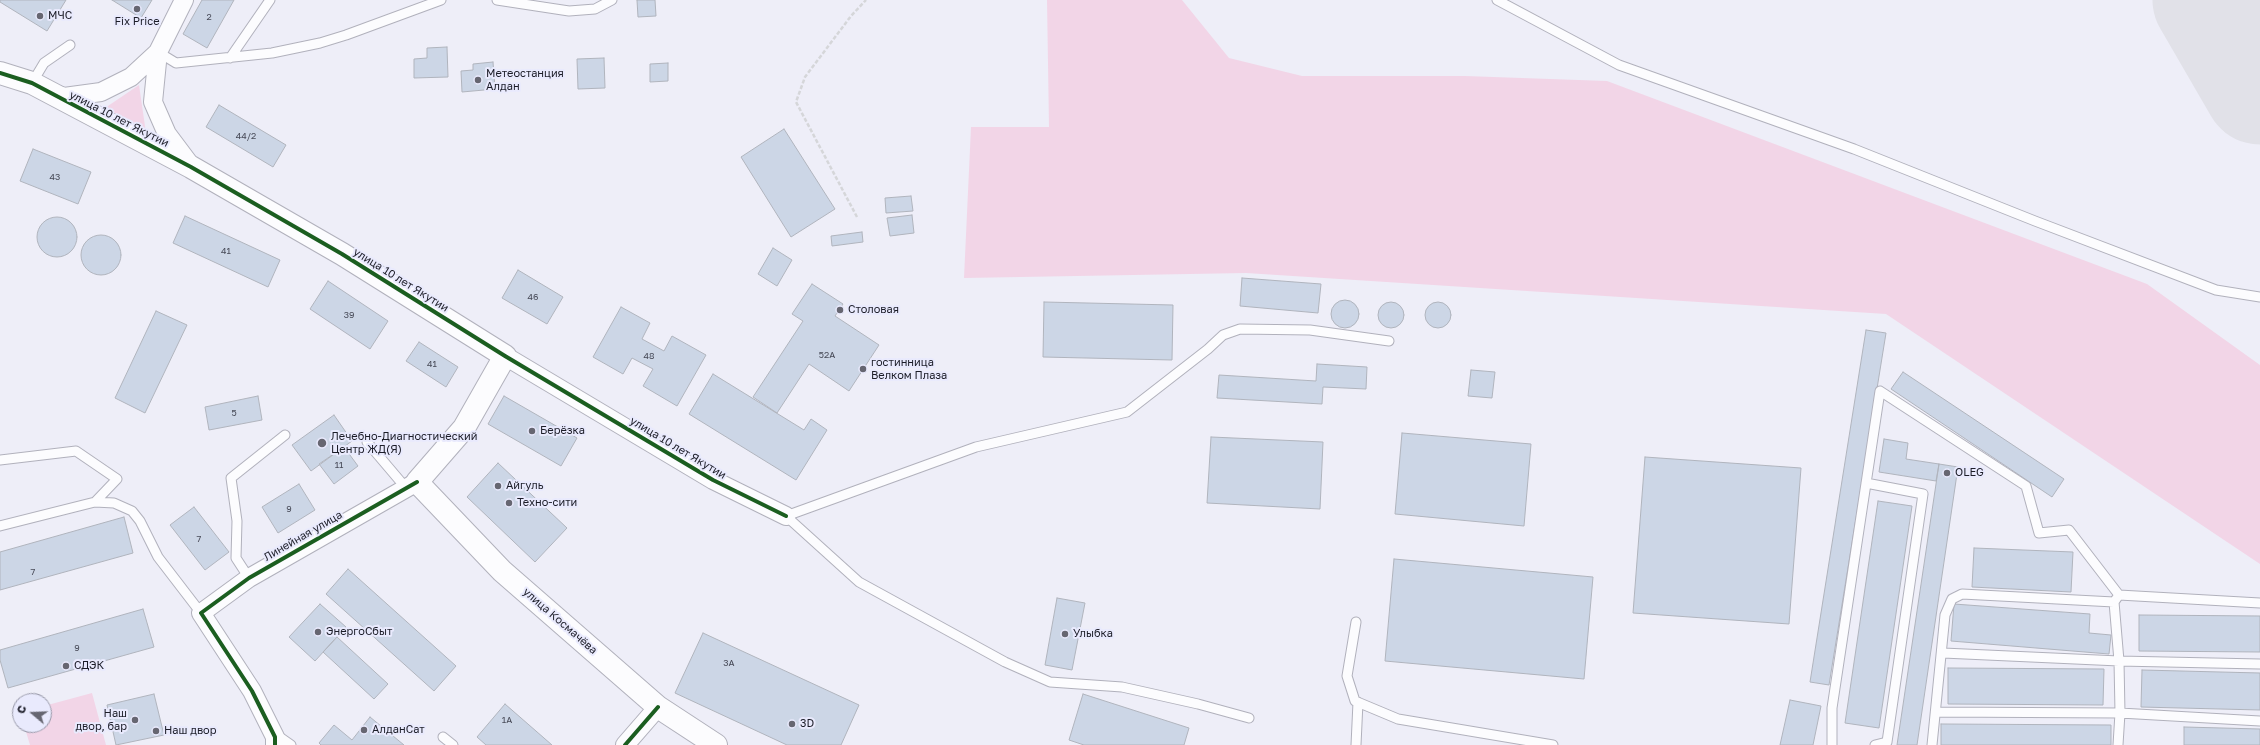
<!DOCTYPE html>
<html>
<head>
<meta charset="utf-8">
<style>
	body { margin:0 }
	#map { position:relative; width:2260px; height:745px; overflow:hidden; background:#eeeef8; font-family:"Golos Text",sans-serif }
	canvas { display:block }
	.north { position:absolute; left:12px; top:693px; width:40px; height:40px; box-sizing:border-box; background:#e9eafd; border:1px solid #9798a8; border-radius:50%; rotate:289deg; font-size:11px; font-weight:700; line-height:16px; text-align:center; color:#1c1d28 }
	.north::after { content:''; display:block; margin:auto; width:14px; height:18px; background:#666671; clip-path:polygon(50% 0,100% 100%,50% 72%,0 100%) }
</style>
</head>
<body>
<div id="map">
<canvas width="2260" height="745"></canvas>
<div class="north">С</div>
</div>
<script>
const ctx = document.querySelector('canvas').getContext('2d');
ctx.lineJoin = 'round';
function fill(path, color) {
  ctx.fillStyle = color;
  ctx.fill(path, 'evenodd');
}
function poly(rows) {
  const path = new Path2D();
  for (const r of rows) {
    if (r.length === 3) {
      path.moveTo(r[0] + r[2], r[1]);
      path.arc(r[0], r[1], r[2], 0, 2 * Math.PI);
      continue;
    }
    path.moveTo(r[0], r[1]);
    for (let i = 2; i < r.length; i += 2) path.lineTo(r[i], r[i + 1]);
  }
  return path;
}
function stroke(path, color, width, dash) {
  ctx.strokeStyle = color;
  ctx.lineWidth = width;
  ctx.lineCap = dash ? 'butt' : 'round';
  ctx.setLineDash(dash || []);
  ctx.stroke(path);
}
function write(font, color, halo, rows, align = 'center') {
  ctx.font = font + ' "Golos Text",sans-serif';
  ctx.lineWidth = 4;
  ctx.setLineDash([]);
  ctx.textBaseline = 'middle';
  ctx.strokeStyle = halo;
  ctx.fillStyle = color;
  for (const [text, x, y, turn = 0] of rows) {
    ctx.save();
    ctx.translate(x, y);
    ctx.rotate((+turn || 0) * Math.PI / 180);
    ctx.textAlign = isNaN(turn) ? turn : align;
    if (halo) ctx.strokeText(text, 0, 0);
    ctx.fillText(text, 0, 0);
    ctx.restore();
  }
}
const green = poly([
	[1047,0,1182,0,1229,58,1302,76,1465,76,1607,81,2147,284,2260,365,2260,564,1886,314,1246,273,964,278,971,127,1049,127],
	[139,85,146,133,102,110],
	[92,693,106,745,30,745,24,725,44,725,44,706]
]);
const runway = poly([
	[2209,0,2260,88]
]);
const building = poly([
	[0,0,66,0,47,31,0,2,0,0],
	[112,0,152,0,141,18,112,0],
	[202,0,234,0,207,48,183,34,202,0],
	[637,0,655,0,656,16,638,17,637,0],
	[447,47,448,77,414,78,414,59,427,58,427,48,447,47],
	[604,58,605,88,578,89,577,59,604,58],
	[493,62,495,89,462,92,461,71,473,70,473,64,493,62],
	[668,63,668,81,650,82,650,64,668,63],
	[219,105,286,145,273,167,206,127,219,105],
	[784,129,835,209,791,237,741,157,784,129],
	[33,149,91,172,78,204,20,181,33,149],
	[911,196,913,211,886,213,885,198,911,196],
	[912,215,914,233,890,236,887,218,912,215],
	[185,216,280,260,268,287,173,243,185,216],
	[57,237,20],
	[862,232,863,242,832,246,831,236,862,232],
	[101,255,20],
	[773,248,792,260,777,286,758,274,773,248],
	[518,270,563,297,547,324,502,298,518,270],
	[1242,278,1321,284,1318,313,1240,306,1242,278],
	[328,281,388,321,370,349,310,309,328,281],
	[812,284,843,304,835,316,879,345,849,391,809,364,777,413,753,397,803,321,792,314,812,284],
	[1345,314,14],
	[1391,315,13],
	[1044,302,1173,305,1172,360,1043,357,1044,302],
	[1438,315,13],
	[621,307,650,323,642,339,664,351,672,336,706,355,677,406,643,386,653,369,632,358,623,374,593,357,621,307],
	[156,311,187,325,145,413,115,398,156,311],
	[1866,330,1886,333,1829,685,1810,682,1866,330],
	[419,342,458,367,446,387,406,361,419,342],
	[1317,364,1367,367,1366,389,1323,387,1322,404,1217,398,1219,375,1316,381,1317,364],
	[1471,370,1495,372,1492,398,1468,396,1471,370],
	[1903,372,2064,479,2052,497,1891,389,1903,372],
	[713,374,804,430,811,419,827,430,796,480,689,414,713,374],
	[258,396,262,420,209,430,205,407,258,396],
	[504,396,577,438,561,466,488,424,504,396],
	[334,415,352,441,311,471,292,445,334,415],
	[1402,433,1531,444,1524,526,1395,514,1402,433],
	[1211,437,1323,442,1320,509,1207,503,1211,437],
	[1884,439,1908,443,1906,459,1939,464,1936,481,1879,472,1884,439],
	[344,447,358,466,334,484,319,464,344,447],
	[1645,457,1801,468,1789,624,1633,613,1645,457],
	[498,463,567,528,535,562,467,497,498,463],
	[1939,464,1958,467,1917,745,1897,745,1939,464],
	[299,484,315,510,278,533,262,507,299,484],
	[1878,501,1912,506,1879,728,1845,723,1878,501],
	[194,507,229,552,205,570,170,525,194,507],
	[124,517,133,553,0,590,0,552,124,517],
	[1974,548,2073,552,2071,592,1972,587,1974,548],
	[1394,559,1593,577,1584,679,1385,661,1394,559],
	[348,569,456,666,434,691,326,594,348,569],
	[1057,598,1085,603,1072,670,1045,665,1057,598],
	[320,604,346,627,315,661,289,637,320,604],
	[1954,604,2090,614,2089,633,2111,635,2109,654,1951,641,1954,604],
	[143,609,154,647,8,688,0,660,0,650,143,609],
	[2139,615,2260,616,2260,652,2139,651,2139,615],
	[703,633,859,705,841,745,787,745,675,693,703,633],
	[337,637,388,684,374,699,323,652,337,637],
	[1948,668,2104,669,2103,705,1948,704,1948,668],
	[2142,670,2260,673,2260,710,2141,707,2142,670],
	[154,694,164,735,116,745,107,705,154,694],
	[1083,694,1189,728,1184,745,1084,745,1069,740,1083,694],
	[1790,700,1821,706,1813,745,1780,745,1790,700],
	[505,704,552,745,486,745,477,737,505,704],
	[370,717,404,745,321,745,319,743,334,725,352,740,370,717],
	[1941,724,2111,725,2111,745,1941,745,1941,724],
	[2184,727,2260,729,2260,745,2184,745,2184,727]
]);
const path = poly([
	[857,217,796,102,805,77,851,16,866,0]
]);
const lane = poly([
	[497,0,569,11,595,9,612,0],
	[1497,0,1619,65,1854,149,2035,221,2216,290,2260,297],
	[158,52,176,63,272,53,320,43,346,35,441,0],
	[230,58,270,0],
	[32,83,44,63,70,45],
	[367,442,406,488],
	[0,460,76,451,117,479,95,502],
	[1866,483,1923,494,1887,742,1875,745],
	[0,526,95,502,114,503,132,511,140,521,158,557,201,613],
	[249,578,236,558,237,521,231,478,285,435],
	[1356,622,1347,676,1355,701,1398,719,1553,745],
	[1943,653,2119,661,2260,664],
	[1936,712,2120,713,2260,721],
	[1249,718,1198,704,1122,687,1050,682,1005,662,859,582,786,516,976,447,1127,412,1208,349,1223,335,1240,329,1310,330,1389,341],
	[275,737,281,738,291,745],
	[443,737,453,745],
	[1356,745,1358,702],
	[1832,745,1832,708,1880,391,2026,486,2039,533,2069,530,2119,595],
	[1932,745,1945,615,1952,599,1962,594,2114,602],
	[2118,745,2120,713,2119,661,2114,602,2119,595,2260,603]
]);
const street = poly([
	[158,52,153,102,167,134,191,166],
	[55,94,64,97,101,92,131,77,158,52,184,0],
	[505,356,713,480,786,516],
	[275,745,275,737,252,691,201,613,249,578,417,482],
	[625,745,658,707]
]);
const secondary = poly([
	[0,73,32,83,191,167,342,254,505,356,464,428,417,482,502,571,658,707,716,745]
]);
const cycleway = poly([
	[0,73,32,83,191,167,342,254,505,356,713,480,786,516],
	[275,745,275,737,252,691,201,613,249,578,417,482],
	[625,745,658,707]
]);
const markers = [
	[137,9,4,"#666671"],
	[40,16,4,"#666671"],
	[478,80,4,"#666671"],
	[840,310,4,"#666671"],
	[863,369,4,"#666671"],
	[532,431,4,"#666671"],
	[322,443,5,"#666671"],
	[1947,473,4,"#666671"],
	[498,486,4,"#666671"],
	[509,503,4,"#666671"],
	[318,632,4,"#666671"],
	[1065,634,4,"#666671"],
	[66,666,4,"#666671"],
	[135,720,4,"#666671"],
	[792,724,4,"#666671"],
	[364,730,4,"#666671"],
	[156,731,4,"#666671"]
];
const numberNames = [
	["2",209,17],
	["44/2",246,136],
	["43",55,177],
	["41",226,251],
	["46",533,297],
	["39",349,315],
	["52А",827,355],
	["48",649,356],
	["41",432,364],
	["5",234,413],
	["11",339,465],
	["9",289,509],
	["7",199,539],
	["7",33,572],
	["9",77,648],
	["3А",729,663],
	["1А",507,720]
];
const poiNames = [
	["МЧС",48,16],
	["Fix Price",137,22,"center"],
	["Метеостанция",486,74],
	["Алдан",486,87],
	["Столовая",848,310],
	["гостинница",871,363],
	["Велком Плаза",871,376],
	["Берёзка",540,431],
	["Лечебно-Диагностический",331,437],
	["Центр ЖД(Я)",331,450],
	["OLEG",1955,473],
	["Айгуль",506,486],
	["Техно-сити",517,503],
	["ЭнергоСбыт",326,632],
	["Улыбка",1073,634],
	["СДЭК",74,666],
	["Наш",127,714,"right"],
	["двор, бар",127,727,"right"],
	["3D",800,724],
	["АлданСат",372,730],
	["Наш двор",164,731]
];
const streetNames = [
	["улица 10 лет Якутии",119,119,27],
	["улица 10 лет Якутии",401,280,32],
	["улица 10 лет Якутии",678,448,31],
	["Линейная улица",303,536,-30],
	["улица Космачёва",560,621,41]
];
fill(green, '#f2d5e7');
stroke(runway, '#e1e1e8', 113);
fill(building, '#ccd6e6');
stroke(building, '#b0b4bd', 1);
stroke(lane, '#b1b1bc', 11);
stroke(street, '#b1b1bc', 20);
stroke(secondary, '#b1b1bc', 24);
stroke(path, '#d5d6d9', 2.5, [4, 2]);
stroke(lane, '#fcfcfe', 9);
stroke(street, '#fcfcfe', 18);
stroke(secondary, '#fcfcfe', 22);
stroke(cycleway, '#1b5e20', 4);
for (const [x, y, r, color] of markers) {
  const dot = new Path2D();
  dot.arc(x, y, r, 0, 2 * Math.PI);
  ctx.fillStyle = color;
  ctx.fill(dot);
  stroke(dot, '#e9eafd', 1.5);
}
write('9px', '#484b58', null, numberNames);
write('11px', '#1c1d28', '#e9eafd', poiNames, 'left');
write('11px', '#1c1d28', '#e9eafd', streetNames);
</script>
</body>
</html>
